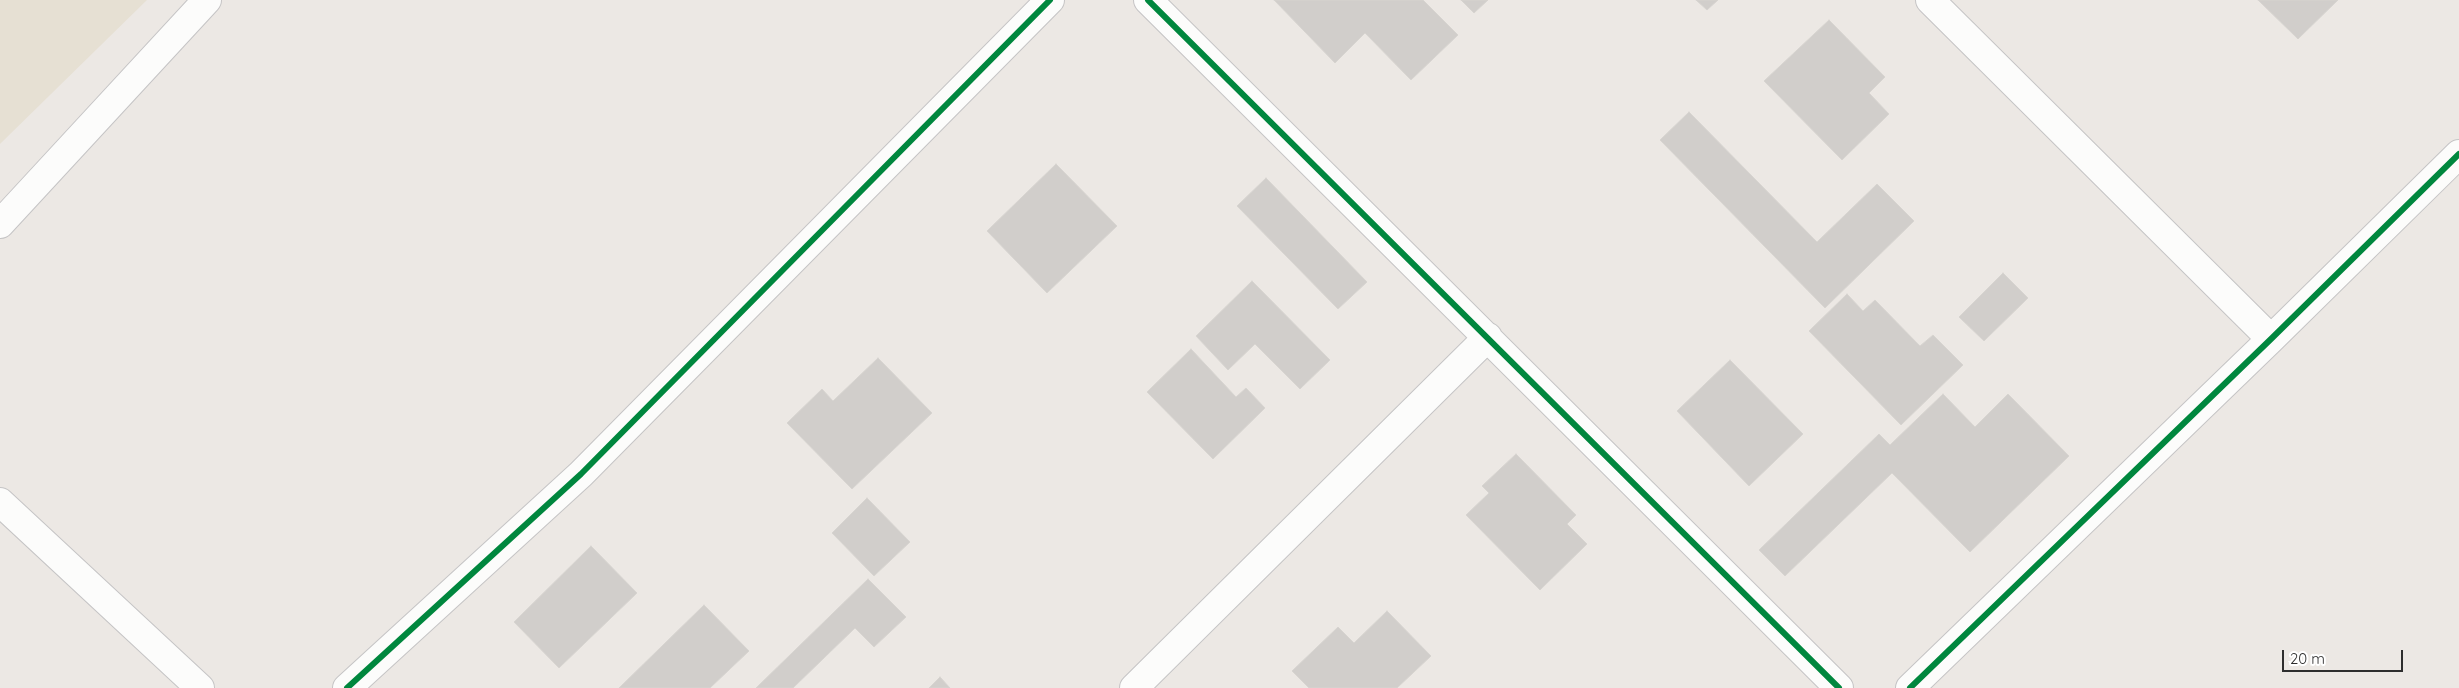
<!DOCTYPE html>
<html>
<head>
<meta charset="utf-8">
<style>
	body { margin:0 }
	#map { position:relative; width:2459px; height:688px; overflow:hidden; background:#ece8e4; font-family:Quicksand,sans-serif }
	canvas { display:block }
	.scale { position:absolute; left:2282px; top:650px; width:121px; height:22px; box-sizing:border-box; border:2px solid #2e2e2e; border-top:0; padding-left:6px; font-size:15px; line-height:18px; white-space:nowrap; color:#2e2e2e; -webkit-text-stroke:4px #fff; paint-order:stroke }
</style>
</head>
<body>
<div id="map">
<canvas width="2459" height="688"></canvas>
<div class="scale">20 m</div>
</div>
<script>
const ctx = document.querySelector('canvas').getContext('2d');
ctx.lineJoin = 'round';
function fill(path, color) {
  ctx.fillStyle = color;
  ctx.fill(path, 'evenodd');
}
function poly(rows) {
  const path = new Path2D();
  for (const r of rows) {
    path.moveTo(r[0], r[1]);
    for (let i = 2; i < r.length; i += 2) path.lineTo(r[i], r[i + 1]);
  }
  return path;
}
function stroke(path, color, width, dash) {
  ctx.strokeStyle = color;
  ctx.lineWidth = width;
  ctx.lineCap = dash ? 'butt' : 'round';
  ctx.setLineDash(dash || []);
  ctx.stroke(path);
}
const education = poly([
	[0,0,147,0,0,144]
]);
const building = poly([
	[1274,0,1423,0,1458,35,1411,80,1365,33,1335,63,1274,0],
	[1461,0,1488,0,1474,13,1461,0],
	[1696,0,1718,0,1707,10,1696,0],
	[2258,0,2338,0,2298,39,2258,0],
	[1829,20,1885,77,1869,93,1889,114,1842,160,1764,81,1829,20],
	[1689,112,1817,242,1877,184,1914,221,1825,308,1660,140,1689,112],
	[1056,164,1117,226,1047,293,987,231,1056,164],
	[1266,178,1367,282,1338,309,1237,206,1266,178],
	[2003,273,2028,298,1984,341,1959,317,2003,273],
	[1252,281,1330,360,1300,389,1255,344,1228,370,1196,336,1252,281],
	[1847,294,1863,311,1875,300,1920,346,1933,335,1963,365,1901,425,1809,331,1847,294],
	[1191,349,1236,397,1246,388,1265,408,1213,459,1147,392,1191,349],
	[878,358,932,413,852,489,787,423,822,389,833,401,878,358],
	[1730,360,1803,434,1749,486,1677,411,1730,360],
	[1943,394,1975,427,2008,394,2069,456,1970,552,1892,473,1785,576,1759,550,1879,434,1890,445,1943,394],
	[1516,454,1576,515,1567,524,1587,544,1540,590,1466,515,1489,493,1482,486,1516,454],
	[867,498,910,542,874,576,832,533,867,498],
	[591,546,637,593,559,668,514,622,591,546],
	[868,579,906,617,874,647,855,628,793,688,756,688,868,579],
	[704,605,749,651,710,688,619,688,704,605],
	[1387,611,1431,656,1397,688,1309,688,1292,671,1338,627,1354,643,1387,611],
	[940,677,950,688,929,688,940,677]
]);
const minor = poly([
	[1148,0,1839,688],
	[1930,0,2271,339],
	[0,224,207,0],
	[0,502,200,688],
	[347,688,581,474,1050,0],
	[1134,688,1488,337],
	[1910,688,2271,339,2459,154]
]);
const cycleway = poly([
	[1148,0,1839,688],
	[347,688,581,474,1050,0],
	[1910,688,2271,339,2459,154]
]);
fill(education, '#e6e0d3');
fill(building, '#d1cecb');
stroke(building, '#d7d4d0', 1);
stroke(minor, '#c5c4c5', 30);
stroke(minor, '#fcfcfb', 28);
stroke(cycleway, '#00873e', 6);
</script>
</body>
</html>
